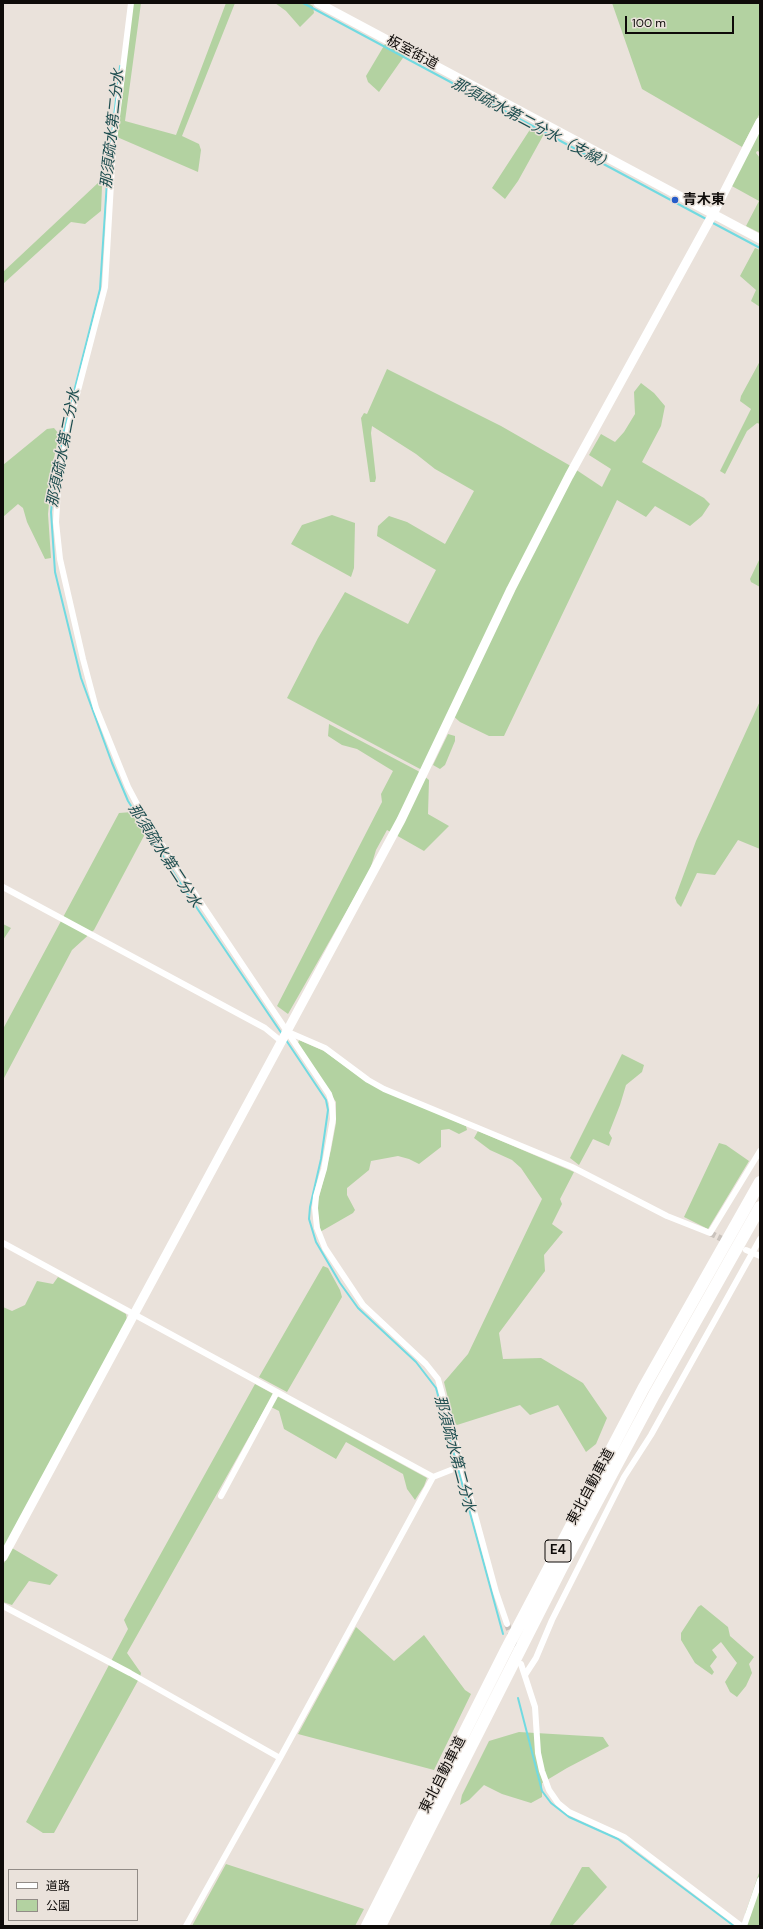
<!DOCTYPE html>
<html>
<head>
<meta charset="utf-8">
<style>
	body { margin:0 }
	#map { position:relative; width:763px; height:1929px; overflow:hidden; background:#eae2db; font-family:"DM Sans","Noto Sans JP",sans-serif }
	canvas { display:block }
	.frame { position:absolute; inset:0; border:4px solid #0e0b09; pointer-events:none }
	.legend { position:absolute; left:8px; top:1869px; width:130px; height:52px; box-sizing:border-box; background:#eae2db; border:1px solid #928c87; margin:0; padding:5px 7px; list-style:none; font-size:12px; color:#0e0b09 }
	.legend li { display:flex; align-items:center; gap:8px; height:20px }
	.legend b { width:20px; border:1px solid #928c87 }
	.scale { position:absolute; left:625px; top:16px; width:109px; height:18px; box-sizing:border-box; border:2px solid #0e0b09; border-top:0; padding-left:5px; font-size:12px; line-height:14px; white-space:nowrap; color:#0e0b09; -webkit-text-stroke:3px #eae2db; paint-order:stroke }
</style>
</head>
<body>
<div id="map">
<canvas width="763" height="1929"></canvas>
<div class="frame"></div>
<ul class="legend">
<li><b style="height:5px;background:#fff"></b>道路</li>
<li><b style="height:11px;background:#b3d2a1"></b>公園</li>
</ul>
<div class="scale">100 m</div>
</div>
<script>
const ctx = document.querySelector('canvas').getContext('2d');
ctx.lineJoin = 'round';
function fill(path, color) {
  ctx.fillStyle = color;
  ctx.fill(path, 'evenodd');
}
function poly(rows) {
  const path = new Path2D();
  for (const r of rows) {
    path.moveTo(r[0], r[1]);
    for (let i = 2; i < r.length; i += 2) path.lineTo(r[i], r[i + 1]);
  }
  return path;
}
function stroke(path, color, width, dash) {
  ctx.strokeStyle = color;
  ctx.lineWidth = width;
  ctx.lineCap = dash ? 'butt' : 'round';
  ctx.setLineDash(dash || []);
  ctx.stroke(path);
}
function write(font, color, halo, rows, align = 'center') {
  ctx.font = font + ' "DM Sans","Noto Sans JP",sans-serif';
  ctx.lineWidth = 3;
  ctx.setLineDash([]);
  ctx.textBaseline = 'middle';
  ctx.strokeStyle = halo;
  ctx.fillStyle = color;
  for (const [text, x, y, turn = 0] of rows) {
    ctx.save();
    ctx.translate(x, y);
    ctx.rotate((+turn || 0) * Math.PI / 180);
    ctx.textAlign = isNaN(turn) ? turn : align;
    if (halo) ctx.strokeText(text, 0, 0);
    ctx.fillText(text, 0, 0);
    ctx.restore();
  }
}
const green = poly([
	[133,3,141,3,125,121,176,135,226,3,235,3,182,136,199,144,201,150,198,172,117,137],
	[275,3,308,3,313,6,314,13,300,27,286,11],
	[612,3,760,3,760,113,742,147,642,89],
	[385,44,405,55,379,92,368,82,366,76],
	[531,128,544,134,518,181,505,199,492,188],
	[760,129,760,152,757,151,756,153,760,158,760,233,746,226,759,201,730,185],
	[99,182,102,186,101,211,85,224,71,222,3,284,3,272],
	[755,248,760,250,760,307,751,301,756,290,740,276],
	[760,361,760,424,757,423,747,431,725,474,720,471,751,409,740,401,741,396],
	[387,369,501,426,569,465,602,487,611,469,589,455,601,434,615,442,624,432,635,414,634,392,641,383,654,393,665,406,661,426,642,462,704,498,710,504,702,516,690,526,655,506,646,517,617,500,504,736,489,736,460,722,451,714,422,770,287,698,318,638,345,592,408,624,436,570,377,536,378,526,389,516,407,522,445,544,474,491,435,469,416,454,372,426,371,433,376,478,375,482,370,482,361,418,364,413,367,414],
	[54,428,59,434,53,463,48,514,51,558,45,559,27,522,23,508,18,504,3,517,3,465,47,429],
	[332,515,355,523,354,568,351,577,291,544,302,525],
	[760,558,760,587,751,582,750,579],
	[760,701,760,849,738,840,715,875,697,873,681,907,677,903,675,898,696,841],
	[329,724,418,771,429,780,428,814,449,826,424,851,387,830,376,850,370,870,288,1014,277,1006,382,802,381,794,393,771,357,749,342,745,328,736],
	[448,734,455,736,455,741,445,765,440,769,433,765],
	[132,812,145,834,94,930,72,950,3,1080,3,1029,119,813],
	[3,924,11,928,3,940],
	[299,1040,324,1051,367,1082,466,1126,467,1130,459,1134,449,1129,441,1130,441,1147,419,1164,409,1159,398,1156,371,1161,369,1170,347,1188,347,1195,355,1210,353,1213,320,1232,317,1205,331,1150,336,1123,336,1102,298,1043],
	[622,1054,644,1065,642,1072,626,1085,620,1105,609,1133,612,1138,609,1146,593,1139,579,1165,570,1158],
	[478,1131,574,1172,560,1199,562,1204,552,1224,563,1232,544,1255,545,1271,499,1333,503,1359,541,1358,583,1383,607,1418,596,1444,586,1452,558,1405,530,1415,520,1405,457,1425,454,1422,444,1382,468,1354,542,1199,521,1168,512,1160,490,1150,474,1138],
	[719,1143,726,1145,749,1161,708,1229,684,1217],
	[323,1266,328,1268,340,1290,342,1297,287,1392,259,1377],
	[58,1277,126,1314,127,1320,3,1552,3,1307,12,1311,25,1305,37,1281,53,1284],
	[255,1384,427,1478,424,1486,415,1500,407,1489,403,1474,346,1442,336,1459,284,1429,279,1411,267,1405,127,1653,141,1673,140,1677,54,1833,43,1833,26,1822,128,1629,124,1620],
	[12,1548,58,1575,50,1585,29,1581,12,1605,3,1602,3,1565],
	[701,1605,728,1627,730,1636,754,1657,749,1664,752,1673,746,1686,737,1697,730,1692,725,1682,737,1663,721,1642,712,1650,717,1657,710,1666,714,1672,712,1675,695,1663,681,1640,681,1633,698,1607],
	[356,1627,394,1661,424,1635,465,1690,471,1694,434,1770,298,1734],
	[519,1732,603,1737,609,1746,567,1768,542,1783,542,1797,531,1803,502,1794,484,1785,469,1800,460,1805,462,1795,489,1741],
	[226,1864,364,1909,355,1926,192,1926],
	[582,1867,589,1867,607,1887,572,1926,549,1926],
	[760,1870,760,1926,745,1926,745,1914]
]);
const stream = poly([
	[303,3,708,220],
	[120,66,108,166,100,289,63,435,54,484,51,512,55,572,81,678,112,763,128,801,184,889,282,1034],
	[711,222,760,248],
	[286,1040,326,1100,328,1110,321,1159,310,1207,309,1219,316,1242,340,1283,358,1308,416,1362,436,1388,503,1634],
	[518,1698,542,1791,551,1803,569,1817,618,1839,734,1926]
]);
const streetTunnel = poly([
	[710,1233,728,1242],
	[507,1624,518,1654]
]);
const street = poly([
	[131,3,113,149,105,287,69,425,58,489,56,522,60,559,83,659,96,708,128,787,146,821,329,1094,332,1103,333,1119,324,1169,316,1196,315,1208,317,1228,325,1248,363,1305,426,1364,438,1379,496,1592,507,1624],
	[3,887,265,1028,282,1042],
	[288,1032,325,1048,368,1080,384,1089,572,1167,667,1216,710,1233,760,1151],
	[3,1243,433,1477],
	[746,1250,760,1256],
	[221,1496,277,1392],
	[3,1606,130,1673,280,1758],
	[521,1664,535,1707,538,1753,542,1771,549,1790,558,1803,569,1812,624,1837,741,1926],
	[525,1675,536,1658,552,1620,624,1477,651,1435,760,1239],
	[186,1926,280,1758,433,1477,461,1466],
	[744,1926,760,1880]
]);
const secondary = poly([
	[318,3,760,239],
	[3,1557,401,820,511,589,569,476,713,214,760,122]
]);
const highway = poly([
	[367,1926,506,1650,643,1389,760,1182],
	[380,1926,561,1569,654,1395,760,1207]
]);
const markers = [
	[675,200,4,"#265bc9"]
];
const shields = [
	[558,1551,26]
];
const shieldNames = [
	["E4",558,1551]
];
const streetNames = [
	["板室街道",412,53,28],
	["東北自動車道",591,1487,-62],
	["東北自動車道",443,1775,-63]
];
const poiNames = [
	["青木東",683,200]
];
const waterNames = [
	["那須疏水第二分水（支線）",532,125,28],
	["那須疏水第二分水",113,129,-84],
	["那須疏水第二分水",64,448,-79],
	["那須疏水第二分水",164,856,57],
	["那須疏水第二分水",454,1454,75]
];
fill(green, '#b3d2a1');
stroke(stream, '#71dae1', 2);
stroke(streetTunnel, '#c9c2bc', 6, [6, 3]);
stroke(street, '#fff', 6);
stroke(secondary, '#fff', 9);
stroke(highway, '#fff', 12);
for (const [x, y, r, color] of markers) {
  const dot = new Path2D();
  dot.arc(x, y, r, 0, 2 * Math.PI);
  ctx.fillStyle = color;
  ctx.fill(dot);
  stroke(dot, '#eae2db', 1.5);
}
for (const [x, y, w] of shields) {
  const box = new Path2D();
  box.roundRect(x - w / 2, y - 11, w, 22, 3);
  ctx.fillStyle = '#eae2db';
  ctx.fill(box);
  stroke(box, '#0e0b09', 1);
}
write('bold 13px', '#0e0b09', null, shieldNames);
write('14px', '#0e0b09', '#eae2db', streetNames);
write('bold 14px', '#0e0b09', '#eae2db', poiNames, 'left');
write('italic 15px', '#1d4d4f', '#eae2db', waterNames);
</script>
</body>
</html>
